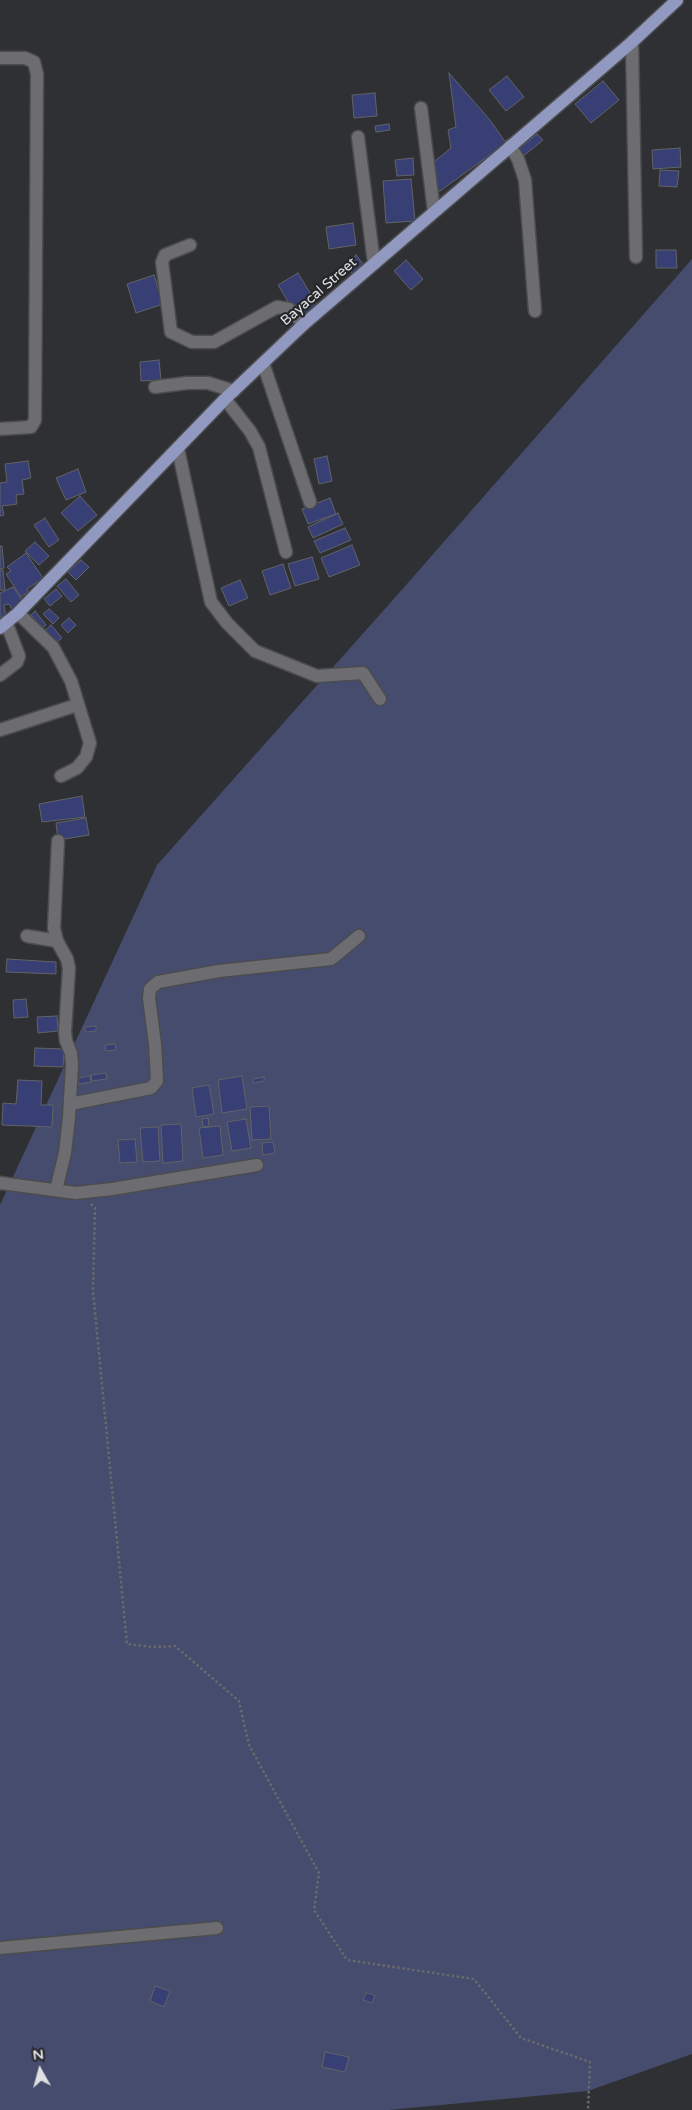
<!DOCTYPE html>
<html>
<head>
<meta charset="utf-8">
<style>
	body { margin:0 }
	#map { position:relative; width:692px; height:2110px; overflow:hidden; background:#2f3033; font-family:"Varela Round",sans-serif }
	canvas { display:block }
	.north { position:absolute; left:15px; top:2045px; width:50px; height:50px; -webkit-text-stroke:4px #252629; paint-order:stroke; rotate:353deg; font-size:14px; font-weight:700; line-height:20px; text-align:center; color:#dfe0e2 }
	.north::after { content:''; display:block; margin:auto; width:18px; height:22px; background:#dfe0e2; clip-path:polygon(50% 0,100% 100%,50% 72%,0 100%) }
</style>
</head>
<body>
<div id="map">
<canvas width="692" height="2110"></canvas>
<div class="north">N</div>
</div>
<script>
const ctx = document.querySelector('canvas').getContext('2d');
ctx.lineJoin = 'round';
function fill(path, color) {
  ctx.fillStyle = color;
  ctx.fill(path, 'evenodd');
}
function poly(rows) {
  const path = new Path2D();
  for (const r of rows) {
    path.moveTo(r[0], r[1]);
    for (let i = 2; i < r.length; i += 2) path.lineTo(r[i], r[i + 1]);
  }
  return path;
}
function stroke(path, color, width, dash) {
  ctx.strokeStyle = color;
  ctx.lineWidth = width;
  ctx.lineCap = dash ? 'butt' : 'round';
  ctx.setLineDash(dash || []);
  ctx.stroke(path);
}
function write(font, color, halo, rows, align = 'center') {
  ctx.font = font + ' "Varela Round",sans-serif';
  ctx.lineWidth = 4.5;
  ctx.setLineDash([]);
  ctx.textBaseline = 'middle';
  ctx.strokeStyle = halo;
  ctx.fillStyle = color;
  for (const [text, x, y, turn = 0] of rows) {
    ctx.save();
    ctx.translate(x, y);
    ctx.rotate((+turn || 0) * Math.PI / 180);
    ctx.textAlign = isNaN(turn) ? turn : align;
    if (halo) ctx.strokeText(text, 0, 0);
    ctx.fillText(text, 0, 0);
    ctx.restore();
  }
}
const green = poly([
	[692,259,692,2054,588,2091,389,2110,0,2110,0,1205,157,865,399,593]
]);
const building = poly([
	[449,73,490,120,506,143,436,194,430,165,451,148,448,130,456,127,449,73],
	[507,76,524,97,506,111,489,90,507,76],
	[603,81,619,100,591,123,575,104,603,81],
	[375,93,377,116,354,118,352,95,375,93],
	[389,124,390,130,376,132,375,126,389,124],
	[537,134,543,140,521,158,515,152,537,134],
	[680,148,681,167,653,169,652,150,680,148],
	[413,158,414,175,397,176,395,160,413,158],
	[660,170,679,171,677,187,659,186,660,170],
	[411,179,415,221,386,223,383,181,411,179],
	[353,223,356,245,329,249,326,227,353,223],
	[656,250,676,250,677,268,656,268,656,250],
	[356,255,363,264,352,273,345,265,356,255],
	[406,260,423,279,411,290,394,271,406,260],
	[298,273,318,306,298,318,278,285,298,273],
	[154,275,163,304,136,313,127,284,154,275],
	[159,360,161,380,141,381,140,362,159,360],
	[327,456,332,481,319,484,314,459,327,456],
	[28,461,31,478,22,480,24,494,16,495,17,504,2,506,4,515,0,516,0,483,7,482,5,464,28,461],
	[78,469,86,492,66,500,56,478,78,469],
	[80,496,97,515,78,531,61,513,80,496],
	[330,498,336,514,308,524,302,509,330,498],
	[338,513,343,524,313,538,308,527,338,513],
	[45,518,59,540,49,547,34,525,45,518],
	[345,528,351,540,320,553,314,541,345,528],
	[35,542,49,556,39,565,25,551,35,542],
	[352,545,360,565,329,577,321,558,352,545],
	[0,546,2,546,4,568,0,569,0,546],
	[26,553,43,578,27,589,28,592,21,597,6,574,11,571,7,567,26,553],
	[312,557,319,579,295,586,288,564,312,557],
	[81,560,89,567,76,580,68,572,81,560],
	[283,564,291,588,270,595,262,571,283,564],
	[0,570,3,570,5,590,0,590,0,570],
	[66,579,79,595,71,602,57,586,66,579],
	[240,580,248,598,229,606,221,588,240,580],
	[13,587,23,601,12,609,9,604,4,605,6,618,0,621,0,593,13,587],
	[56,589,62,596,50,606,44,599,56,589],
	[49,609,59,618,53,624,43,614,49,609],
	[35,611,46,625,42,628,31,615,35,611],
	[69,618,76,625,68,633,61,625,69,618],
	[51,625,62,638,53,645,42,633,51,625],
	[82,796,85,817,42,822,39,804,82,796],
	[86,818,89,835,58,840,56,823,86,818],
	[7,959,56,962,56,974,6,972,7,959],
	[26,999,28,1017,14,1018,13,1000,26,999],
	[57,1016,58,1031,38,1033,37,1017,57,1016],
	[96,1026,96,1031,85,1032,85,1027,96,1026],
	[115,1044,116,1050,106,1051,105,1045,115,1044],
	[35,1048,64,1049,63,1067,34,1066,35,1048],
	[106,1073,107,1079,92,1081,91,1075,106,1073],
	[90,1076,91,1082,79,1084,78,1078,90,1076],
	[242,1076,247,1109,222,1113,218,1080,242,1076],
	[264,1077,264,1081,253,1083,253,1079,264,1077],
	[18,1080,42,1081,41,1105,53,1105,52,1127,2,1125,3,1103,16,1104,18,1080],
	[209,1085,214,1114,196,1117,192,1088,209,1085],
	[269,1106,271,1139,252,1140,250,1107,269,1106],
	[208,1118,209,1126,203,1127,202,1119,208,1118],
	[246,1119,251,1148,232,1151,227,1122,246,1119],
	[181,1124,183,1161,163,1163,161,1125,181,1124],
	[220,1126,223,1155,203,1158,199,1128,220,1126],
	[158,1127,160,1161,143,1162,140,1128,158,1127],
	[135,1139,137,1162,120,1163,118,1140,135,1139],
	[273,1142,275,1153,263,1155,262,1143,273,1142],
	[155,1986,170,1991,164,2007,150,2001,155,1986],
	[366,1993,375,1995,372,2003,363,2000,366,1993],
	[325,2052,349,2057,345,2072,322,2067,325,2052]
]);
const path = poly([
	[91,1204,95,1208,93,1291,127,1644,153,1647,175,1646,239,1701,249,1745,319,1873,314,1910,347,1960,474,1979,521,2038,590,2062,588,2110]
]);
const minor = poly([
	[632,42,636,257],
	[0,58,25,58,34,62,37,74,35,420,31,427,0,429],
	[421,108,434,211],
	[358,137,374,263],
	[510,146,518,159,525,180,535,311],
	[190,245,165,255,162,262,171,332,192,342,214,342,277,307,289,309,304,324],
	[263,363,310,502],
	[155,387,187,383,208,383,234,391],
	[225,399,250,431,259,447,286,552],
	[178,449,211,602,227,623,255,651,317,676,363,673,380,699],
	[18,613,53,647,71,681,90,743,86,757,77,768,61,776],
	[0,675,17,662,19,656,6,622],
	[0,730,77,705],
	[27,936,57,941],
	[70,1104,151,1088,157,1081,155,1044,149,998,150,989,158,982,219,971,331,959,359,936],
	[0,1183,76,1193,112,1189,257,1165],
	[56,1190,65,1153,69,1117,72,1065,71,1053,66,1041,65,1032,69,968,67,959,57,941,54,928,58,841],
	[0,1948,217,1928]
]);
const major = poly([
	[0,628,18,613,225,399,304,324,632,42,677,0]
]);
const streetNames = [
	["Bayacal Street",319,292,-41]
];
fill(green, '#454c6e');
fill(building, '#373f75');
stroke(building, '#626366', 1);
stroke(minor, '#4b4c4e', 15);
stroke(major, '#4b4c4e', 15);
stroke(path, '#696a6c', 2.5, [2.5, 2.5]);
stroke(minor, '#6d6d71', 12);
stroke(major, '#9199c0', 12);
write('14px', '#dfe0e2', '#252629', streetNames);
</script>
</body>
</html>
